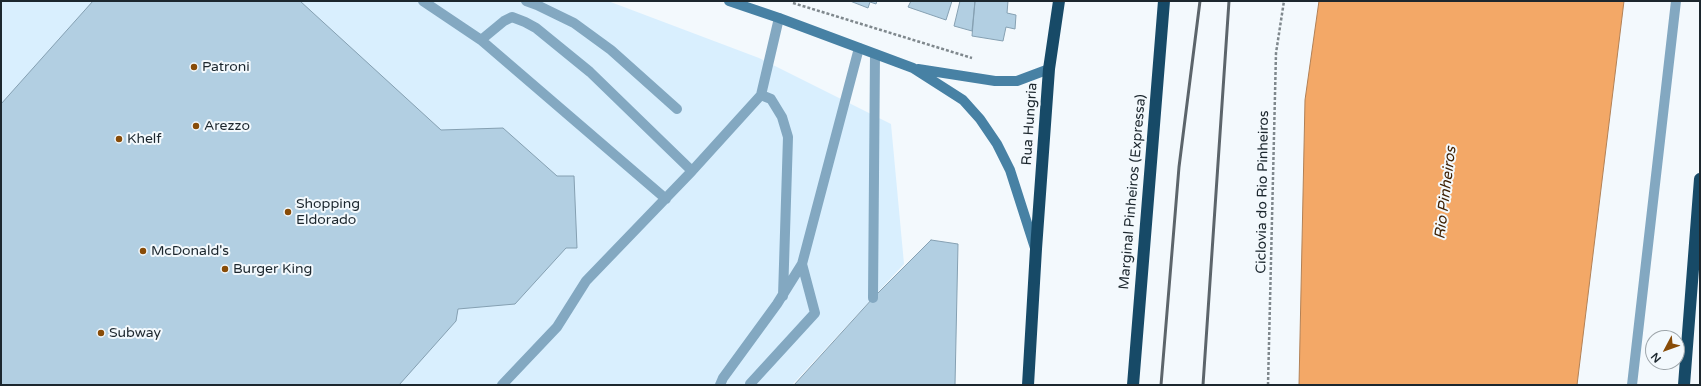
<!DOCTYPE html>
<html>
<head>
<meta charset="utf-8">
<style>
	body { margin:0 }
	#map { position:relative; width:1701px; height:386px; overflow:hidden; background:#f3f9fd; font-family:"Varela Round",sans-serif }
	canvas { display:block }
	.frame { position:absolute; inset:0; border:2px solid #1c272e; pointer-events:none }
	.north { position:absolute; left:1645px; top:330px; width:40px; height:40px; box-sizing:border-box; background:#f3f9fd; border:1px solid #9da5aa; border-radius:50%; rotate:229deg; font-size:11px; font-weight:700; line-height:16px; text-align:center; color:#1c272e }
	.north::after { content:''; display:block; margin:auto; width:14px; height:18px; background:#884c08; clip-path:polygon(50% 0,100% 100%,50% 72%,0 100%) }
</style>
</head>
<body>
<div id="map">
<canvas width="1701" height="386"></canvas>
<div class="frame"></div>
<div class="north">N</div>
</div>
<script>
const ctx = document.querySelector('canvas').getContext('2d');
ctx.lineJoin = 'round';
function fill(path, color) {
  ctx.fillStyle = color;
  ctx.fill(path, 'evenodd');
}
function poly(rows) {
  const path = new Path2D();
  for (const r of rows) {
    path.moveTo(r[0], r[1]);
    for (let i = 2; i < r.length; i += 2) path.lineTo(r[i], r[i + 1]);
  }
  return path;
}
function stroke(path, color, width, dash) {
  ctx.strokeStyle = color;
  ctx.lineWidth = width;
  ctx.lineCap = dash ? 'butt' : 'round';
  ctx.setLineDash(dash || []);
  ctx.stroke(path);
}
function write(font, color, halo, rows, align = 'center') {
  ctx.font = font + ' "Varela Round",sans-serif';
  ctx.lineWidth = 4;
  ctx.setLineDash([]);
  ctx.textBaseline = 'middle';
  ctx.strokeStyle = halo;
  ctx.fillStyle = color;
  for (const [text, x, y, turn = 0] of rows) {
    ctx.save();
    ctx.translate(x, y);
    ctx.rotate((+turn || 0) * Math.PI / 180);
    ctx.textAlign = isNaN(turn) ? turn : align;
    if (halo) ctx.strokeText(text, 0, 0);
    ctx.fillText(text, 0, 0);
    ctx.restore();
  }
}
const built = poly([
	[1,1,608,1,759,58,891,124,904,264,792,385,1,385]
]);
const water = poly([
	[1319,1,1624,1,1577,385,1299,385,1305,100,1319,1]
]);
const building = poly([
	[93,1,300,1,441,130,503,128,557,176,574,176,577,248,566,248,515,304,458,309,456,321,399,385,1,385,1,104,93,1],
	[850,1,877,1,876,4,870,2,868,8,850,1],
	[911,1,952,1,946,20,908,7,911,1],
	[960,1,975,1,972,31,954,26,960,1],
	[975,1,1008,1,1007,13,1016,15,1015,29,1006,27,1003,41,972,36,975,1],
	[931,240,958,244,955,385,794,385,873,298,931,240]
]);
const path = poly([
	[793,3,972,58],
	[1268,385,1276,53,1284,1]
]);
const lane = poly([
	[423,1,481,40,666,199],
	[526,1,537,5,574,23,611,50,677,109],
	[481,40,504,21,512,17,525,22,536,28,590,72,692,171],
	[761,95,771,99,782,117,788,137,783,296],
	[873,298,875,54],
	[750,384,815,313,802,264],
	[502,385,557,327,586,281,692,171,761,95,779,18],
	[720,385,723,378,777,304,802,264,859,48],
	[1632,385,1676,1]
]);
const secondary = poly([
	[729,1,779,18,913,68,963,100,980,119,997,144,1010,170,1035,248],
	[918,69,995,81,1017,81,1049,69]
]);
const highway = poly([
	[1028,385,1036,249,1049,69,1059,1],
	[1133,385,1164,1],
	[1684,385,1700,179]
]);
const rail = poly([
	[1161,385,1179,167,1200,1],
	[1203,385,1229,1]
]);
const markers = [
	[194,67,4,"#884c08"],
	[196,126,4,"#884c08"],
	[119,139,4,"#884c08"],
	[288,212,4,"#884c08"],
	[143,251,4,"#884c08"],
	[225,269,4,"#884c08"],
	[101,333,4,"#884c08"]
];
const poiNames = [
	["Patroni",202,67],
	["Arezzo",204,126],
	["Khelf",127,139],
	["Shopping",296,204],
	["Eldorado",296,220],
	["McDonald's",151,251],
	["Burger King",233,269],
	["Subway",109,333]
];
const streetNames = [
	["Rua Hungria",1030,124,-86],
	["Marginal Pinheiros (Expressa)",1133,192,-85],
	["Ciclovia do Rio Pinheiros",1263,192,-89]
];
const waterNames = [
	["Rio Pinheiros",1446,193,-83]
];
fill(built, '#d9effe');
fill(water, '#f3a867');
stroke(water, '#b28156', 1);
fill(building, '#b2cfe2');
stroke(building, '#85a0b2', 1);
stroke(path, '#7f888d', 2.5, [3, 2]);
stroke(lane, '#83a8c1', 10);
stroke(secondary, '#4781a4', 10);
stroke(highway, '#174a67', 12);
stroke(rail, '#5c656b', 3);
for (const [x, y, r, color] of markers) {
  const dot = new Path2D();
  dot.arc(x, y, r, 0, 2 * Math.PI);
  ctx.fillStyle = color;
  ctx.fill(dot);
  stroke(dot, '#f3f9fd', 1.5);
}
write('14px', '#1c272e', '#f3f9fd', poiNames, 'left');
write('14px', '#1c272e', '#f3f9fd', streetNames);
write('italic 15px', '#402306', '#f3f9fd', waterNames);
</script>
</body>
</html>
